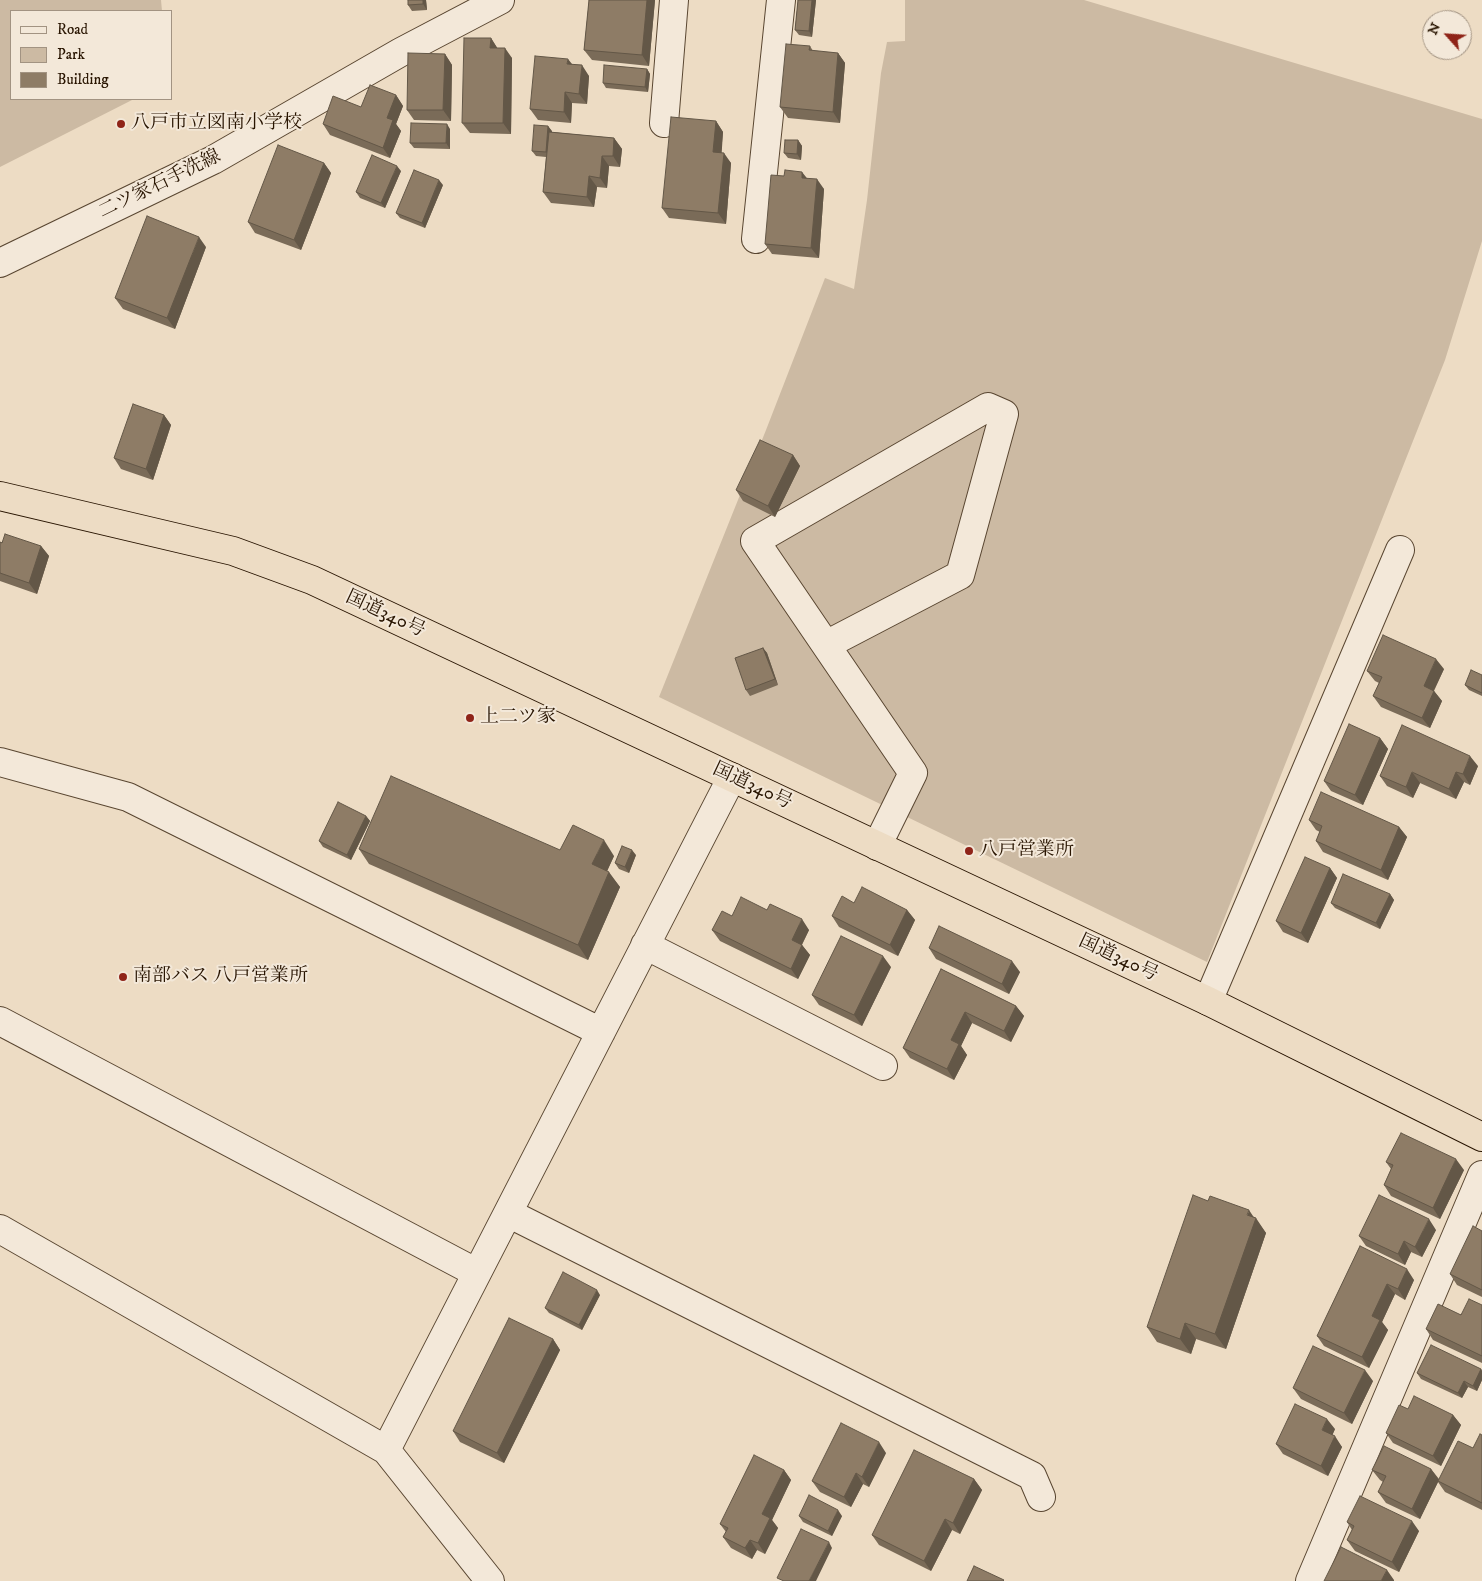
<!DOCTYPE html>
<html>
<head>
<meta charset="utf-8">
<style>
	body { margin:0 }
	#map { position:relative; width:1482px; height:1581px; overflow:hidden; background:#eddcc4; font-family:"IM FELL DW Pica",serif }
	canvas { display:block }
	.legend { position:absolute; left:10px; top:10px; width:162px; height:90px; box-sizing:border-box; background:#f3e8d9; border:1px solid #a29382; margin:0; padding:6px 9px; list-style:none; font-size:15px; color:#281400 }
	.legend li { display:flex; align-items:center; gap:10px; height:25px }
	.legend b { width:25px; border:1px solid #a29382 }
	.north { position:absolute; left:1422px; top:10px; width:50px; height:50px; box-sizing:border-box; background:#f3e8d9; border:1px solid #a29382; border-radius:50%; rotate:296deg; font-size:14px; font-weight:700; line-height:20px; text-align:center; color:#281400 }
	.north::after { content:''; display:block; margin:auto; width:18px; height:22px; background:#8f2418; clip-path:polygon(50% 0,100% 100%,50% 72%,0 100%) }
</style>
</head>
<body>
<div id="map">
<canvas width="1482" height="1581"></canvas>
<ul class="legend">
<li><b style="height:6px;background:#f3e8d9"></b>Road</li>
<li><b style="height:14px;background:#ccbaa3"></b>Park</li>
<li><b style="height:14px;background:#8e7c66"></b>Building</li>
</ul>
<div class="north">N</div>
</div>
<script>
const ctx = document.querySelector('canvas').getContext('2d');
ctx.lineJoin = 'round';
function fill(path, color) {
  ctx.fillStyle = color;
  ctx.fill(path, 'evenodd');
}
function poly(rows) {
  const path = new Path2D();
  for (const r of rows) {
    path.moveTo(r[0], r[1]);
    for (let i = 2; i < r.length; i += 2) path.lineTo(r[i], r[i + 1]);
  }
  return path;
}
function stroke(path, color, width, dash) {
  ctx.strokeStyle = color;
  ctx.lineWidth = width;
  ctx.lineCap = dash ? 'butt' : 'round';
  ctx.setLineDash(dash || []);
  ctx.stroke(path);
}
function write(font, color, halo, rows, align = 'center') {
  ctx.font = font + ' "IM FELL DW Pica","Noto Serif JP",serif';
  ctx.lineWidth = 4;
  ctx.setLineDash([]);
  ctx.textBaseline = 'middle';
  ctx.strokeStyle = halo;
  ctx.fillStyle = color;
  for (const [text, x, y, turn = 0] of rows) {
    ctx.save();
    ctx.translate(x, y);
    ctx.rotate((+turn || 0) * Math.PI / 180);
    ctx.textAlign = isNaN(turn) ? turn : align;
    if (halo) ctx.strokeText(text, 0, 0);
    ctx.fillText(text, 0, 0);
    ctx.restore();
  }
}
const green = poly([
	[0,0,161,0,162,11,11,11,11,99,134,99,0,167],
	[905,0,1084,0,1482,119,1482,241,1445,360,1207,962,659,697,766,430,825,278,854,289,867,200,881,73,887,42,905,41]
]);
const minor = poly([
	[664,123,674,0],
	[756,239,781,0],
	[0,263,213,160,401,52,500,0],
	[826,645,960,575,1004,414,988,407,755,541,913,773,877,846],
	[0,762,128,797,601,1032],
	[645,945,883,1066],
	[1208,1001,1400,550],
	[0,1021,477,1273],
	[508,1213,1032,1476,1041,1497],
	[0,1229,386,1450,490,1581],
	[386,1450,732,777],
	[1310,1581,1482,1175]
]);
const highway = poly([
	[0,496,233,551,312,580,1208,1001,1482,1137]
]);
const wall = poly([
	[408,0,426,0,427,10,412,11,408,5],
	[589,0,655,0,649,66,592,60,584,50],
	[798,0,816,0,812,37,799,35,795,30],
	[491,38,497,48,512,58,511,134,470,133,462,123],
	[810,46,813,51,838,53,845,63,840,123,788,118,780,107],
	[445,54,452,65,451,121,414,120,407,110],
	[572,65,589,76,587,104,572,103,571,123,538,120,530,109],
	[647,69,650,74,648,92,606,88,603,83],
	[396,95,403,106,396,124,401,131,390,158,330,135,323,124,361,107],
	[716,121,723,132,721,153,731,163,726,224,669,218,662,208],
	[548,126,552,132,614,138,622,149,620,167,609,166,607,188,597,187,594,207,551,203,543,192,546,157,536,156,532,151],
	[450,129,450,149,414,148,410,143],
	[798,140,802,146,801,160,788,158,784,153],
	[324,163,331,173,301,250,255,233,248,222],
	[401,171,385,208,360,198,356,192],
	[807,178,824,189,819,258,772,254,765,244],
	[443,185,425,228,400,218,396,213],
	[206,247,175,329,123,309,115,298],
	[164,415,171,425,153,480,121,469,114,458],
	[793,455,800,466,775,517,743,501,736,490],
	[0,542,41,546,49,556,37,594,0,581],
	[763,648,767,653,778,685,750,696,746,690],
	[1444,669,1434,691,1442,701,1430,728,1381,707,1373,696,1379,683,1375,681,1367,671],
	[1482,675,1482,696,1469,690,1465,685],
	[1380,738,1388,749,1363,805,1331,791,1324,781],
	[1478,766,1470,785,1464,782,1456,799,1420,783,1413,798,1387,786,1380,776],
	[366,816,370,821,351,860,323,847,319,841],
	[1309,820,1399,827,1407,837,1388,880,1323,852,1316,841,1320,832,1316,830],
	[359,849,560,850,614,856,607,871,620,887,588,960,369,864],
	[636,855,629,873,619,869,615,863],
	[1330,868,1337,878,1308,943,1283,932,1276,921],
	[1390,894,1394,900,1380,929,1335,908,1331,903],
	[854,903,907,910,915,920,898,956,839,927,832,916],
	[767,910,809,930,802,945,810,955,798,979,720,941,712,930,732,916],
	[929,948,1020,972,1009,994,936,959],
	[891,967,862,1026,819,1005,812,995],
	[941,969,1016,1006,1024,1016,1011,1042,972,1023,961,1046,967,1055,954,1080,910,1058,903,1048],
	[1386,1162,1464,1170,1440,1219,1391,1196,1384,1185,1391,1169],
	[1254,1217,1266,1233,1226,1349,1196,1339,1191,1354,1157,1342,1147,1327],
	[1436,1230,1422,1257,1411,1252,1405,1265,1366,1246,1359,1236],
	[1482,1231,1482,1297,1457,1285,1450,1274],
	[1360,1246,1414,1280,1405,1300,1395,1294,1382,1322,1388,1330,1369,1368,1324,1346,1317,1336],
	[600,1295,582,1330,549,1313,545,1308],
	[1482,1305,1482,1363,1433,1340,1426,1329],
	[553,1339,560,1350,504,1463,460,1442,453,1431],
	[1481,1369,1482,1371,1482,1380,1477,1391,1468,1387,1462,1398,1421,1379,1417,1373],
	[1373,1381,1352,1424,1301,1399,1293,1388],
	[1408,1409,1453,1415,1461,1425,1441,1466,1393,1443,1386,1433],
	[1335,1429,1332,1435,1342,1447,1328,1476,1283,1454,1276,1444],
	[1482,1435,1482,1510,1445,1492,1438,1482,1420,1519,1386,1503,1378,1492,1383,1482,1380,1480,1372,1470,1431,1469,1439,1479,1473,1448],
	[886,1453,869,1487,863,1484,851,1507,820,1492,812,1481],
	[784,1470,791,1480,772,1520,778,1528,765,1554,757,1550,752,1559,731,1548,723,1537,726,1532,720,1524],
	[974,1479,982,1490,960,1534,952,1530,931,1571,879,1545,872,1535],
	[799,1516,842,1516,832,1536,803,1522],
	[1347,1522,1419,1531,1399,1572,1355,1551,1347,1540,1352,1530]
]);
const shadedWall = poly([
	[423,0,426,0,427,10,423,4],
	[647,0,655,0,649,66,642,55],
	[812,0,816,0,812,37,809,31],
	[491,38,498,49,490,48],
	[505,48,512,58,511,134,503,123],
	[838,53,845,63,840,123,833,112],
	[445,54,452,65,451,121,443,110],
	[568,59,576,69,567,64],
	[582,65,589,76,587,104,579,94],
	[647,69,650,74,648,92,645,87],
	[565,92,572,103,571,123,564,112],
	[396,95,403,106,396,124,401,131,390,158,383,148,387,118],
	[716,121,723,132,721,163,713,152],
	[447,124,450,129,450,149,446,143],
	[548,126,552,131,550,157,546,152],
	[614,138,622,149,620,167,613,156],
	[798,140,802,146,801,160,797,154],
	[724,153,731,163,726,224,718,213],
	[602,156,609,166,607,188,600,178],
	[324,163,331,173,301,250,294,240],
	[397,166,401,171,385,208,381,203],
	[802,172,810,182,802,178],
	[589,176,597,187,594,207,587,197],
	[817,179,824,189,819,258,811,248],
	[439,180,443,185,425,228,422,223],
	[199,237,206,247,175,329,167,318],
	[164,415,171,425,153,480,146,469],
	[793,455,800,466,775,517,768,506],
	[41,546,49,556,37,594,29,583],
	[763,648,767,653,778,685,775,679],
	[1436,659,1444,669,1431,696,1424,686],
	[1434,691,1442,701,1430,728,1422,718],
	[1380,738,1388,749,1363,805,1355,795],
	[1470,756,1478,766,1470,785,1463,774],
	[1412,772,1420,783,1413,798,1406,787],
	[1456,772,1464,782,1456,799,1449,789],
	[366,816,370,821,351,860,347,855],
	[1399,827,1407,837,1388,880,1381,870],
	[604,840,614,856,603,880,592,864],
	[632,850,636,855,629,873,625,867],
	[1330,868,1337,878,1308,943,1301,933],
	[609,872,620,887,588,960,578,945],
	[1390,894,1394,900,1380,929,1376,923],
	[907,910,915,920,898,956,890,945],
	[802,919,809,930,799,950,792,940],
	[802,945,810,955,798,979,791,969],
	[883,956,891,967,862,1026,854,1015],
	[1012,961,1020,972,1009,994,1002,984],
	[1016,1006,1024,1016,1011,1042,1004,1031],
	[965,1012,972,1023,961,1046,967,1055,954,1080,947,1069,951,1040],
	[1456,1159,1464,1170,1440,1219,1433,1208],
	[1249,1210,1255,1219,1256,1218,1266,1233,1226,1349,1215,1334],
	[1429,1219,1436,1230,1422,1257,1415,1247],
	[1404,1241,1411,1252,1405,1265,1398,1254],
	[1407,1269,1414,1280,1405,1300,1398,1289],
	[1387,1284,1395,1294,1382,1322,1388,1330,1369,1368,1362,1357,1372,1316],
	[597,1290,600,1295,582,1330,579,1325],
	[1185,1323,1196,1339,1191,1354,1180,1339],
	[553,1339,560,1350,504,1463,497,1453],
	[1481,1369,1482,1371,1482,1380,1477,1391,1473,1386],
	[1365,1370,1373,1381,1352,1424,1344,1413],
	[1464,1381,1468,1387,1462,1398,1458,1393],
	[1453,1415,1461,1425,1441,1466,1433,1456],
	[1327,1419,1335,1429,1330,1441,1322,1430],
	[1335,1436,1342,1447,1328,1476,1321,1466],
	[879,1442,886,1453,869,1487,862,1477],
	[1431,1469,1439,1480,1420,1519,1412,1509],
	[784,1470,791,1480,772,1520,778,1528,765,1554,758,1543,762,1514],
	[856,1473,863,1484,851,1507,844,1497],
	[974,1479,982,1490,960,1534,953,1523],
	[838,1510,842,1516,832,1536,828,1531],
	[945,1519,952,1530,931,1571,924,1561],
	[1412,1521,1419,1531,1399,1572,1392,1562],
	[750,1540,757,1550,752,1559,745,1548],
	[829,1542,832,1548,816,1581,809,1581],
	[1387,1570,1394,1580,1394,1581,1381,1581]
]);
const building = poly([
	[408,0,423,0,423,4,408,5,408,0],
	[589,0,647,0,642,55,584,50,589,0],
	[798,0,812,0,809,31,795,30,798,0],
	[464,38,491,38,490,48,505,48,503,123,462,123,464,38],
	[786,44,810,46,809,50,838,53,833,112,780,107,786,44],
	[408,53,445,54,443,110,407,110,408,53],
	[535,56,568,59,567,64,582,65,579,94,565,92,564,112,530,109,535,56],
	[604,65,647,69,645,87,603,83,604,65],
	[370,85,396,95,387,118,393,120,383,148,323,124,333,96,361,107,370,85],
	[671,117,716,121,713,152,724,153,718,213,662,208,671,117],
	[411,123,447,124,446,143,410,143,411,123],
	[534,125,548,126,546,152,532,151,534,125],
	[549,132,614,138,613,156,602,156,600,178,589,176,587,197,543,192,549,132],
	[785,140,798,140,797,154,784,153,785,140],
	[278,145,324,163,294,240,248,222,278,145],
	[372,155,397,166,381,203,356,192,372,155],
	[414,170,439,180,422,223,396,213,414,170],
	[785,170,802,172,802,178,817,179,811,248,765,244,771,175,784,176,785,170],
	[147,216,199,237,167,318,115,298,147,216],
	[133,404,164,415,146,469,114,458,133,404],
	[760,440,793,455,768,506,736,490,760,440],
	[5,534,41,546,29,583,0,573,0,542,2,543,5,534],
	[1383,635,1436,659,1424,686,1434,691,1422,718,1373,696,1382,677,1367,671,1383,635],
	[763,648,775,679,746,690,735,658,763,648],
	[1471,670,1482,675,1482,693,1465,685,1471,670],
	[1349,724,1380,738,1355,795,1324,781,1349,724],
	[1402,725,1470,756,1463,774,1456,772,1449,789,1412,772,1406,787,1380,776,1402,725],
	[391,776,560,850,573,825,604,840,592,864,609,872,578,945,359,849,391,776],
	[1321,792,1399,827,1381,870,1316,841,1322,826,1309,820,1321,792],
	[338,802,366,816,347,855,319,841,338,802],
	[622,846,632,850,625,867,615,863,622,846],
	[1305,857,1330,868,1301,933,1276,921,1305,857],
	[1343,874,1390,894,1376,923,1331,903,1343,874],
	[862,887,907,910,890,945,832,916,842,896,854,903,862,887],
	[741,897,767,910,770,904,802,919,792,940,802,945,791,969,712,930,722,911,732,916,741,897],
	[939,926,1012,961,1002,984,929,948,939,926],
	[841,936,883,956,854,1015,812,995,841,936],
	[941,969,1016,1006,1004,1031,965,1012,951,1040,959,1044,947,1069,903,1048,941,969],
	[1401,1133,1456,1159,1433,1208,1384,1185,1393,1165,1386,1162,1401,1133],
	[1193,1195,1208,1201,1210,1196,1249,1210,1247,1215,1256,1218,1215,1334,1185,1323,1180,1339,1147,1327,1193,1195],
	[1379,1195,1429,1219,1415,1247,1404,1241,1398,1254,1359,1236,1379,1195],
	[1473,1226,1482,1231,1482,1290,1450,1274,1473,1226],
	[1360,1246,1407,1269,1398,1289,1387,1284,1372,1316,1380,1320,1362,1357,1317,1336,1360,1246],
	[563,1272,597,1290,579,1325,545,1308,563,1272],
	[1469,1299,1482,1305,1482,1356,1426,1329,1438,1304,1461,1315,1469,1299],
	[509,1318,553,1339,497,1453,453,1431,509,1318],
	[1431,1345,1481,1369,1473,1386,1464,1381,1458,1393,1417,1373,1431,1345],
	[1313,1346,1365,1370,1344,1413,1293,1388,1313,1346],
	[1414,1396,1453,1415,1433,1456,1386,1433,1399,1405,1408,1409,1414,1396],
	[1295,1404,1327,1419,1322,1430,1335,1436,1321,1466,1276,1444,1295,1404],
	[841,1423,879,1442,862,1477,856,1473,844,1497,812,1481,841,1423],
	[1480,1434,1482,1435,1482,1503,1438,1481,1458,1441,1473,1448,1480,1434],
	[1384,1446,1431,1469,1412,1509,1378,1492,1386,1476,1372,1470,1384,1446],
	[914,1450,974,1479,953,1523,945,1519,924,1561,872,1535,914,1450],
	[754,1455,784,1470,762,1514,770,1518,758,1543,750,1540,745,1548,723,1537,728,1528,720,1524,754,1455],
	[809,1495,838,1510,828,1531,799,1516,809,1495],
	[1360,1496,1412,1521,1392,1562,1347,1540,1354,1526,1347,1522,1360,1496],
	[801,1529,829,1542,809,1581,784,1581,777,1578,801,1529],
	[1341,1547,1387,1570,1381,1581,1324,1581,1341,1547],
	[974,1566,1004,1580,1003,1581,967,1581,974,1566]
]);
const markers = [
	[121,124,5,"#8f2418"],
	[470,718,5,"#8f2418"],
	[969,851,5,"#8f2418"],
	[123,977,5,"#8f2418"]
];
const poiNames = [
	["八戸市立図南小学校",131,124],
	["上二ツ家",480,718],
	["八戸営業所",979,851],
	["南部バス 八戸営業所",133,977]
];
const streetNames = [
	["二ツ家石手洗線",160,185,-26],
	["国道340号",385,615,25],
	["国道340号",752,787,25],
	["国道340号",1118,959,25]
];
fill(green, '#ccbaa3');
stroke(minor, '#594631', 30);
stroke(highway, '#281400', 30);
stroke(minor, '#f3e8d9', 28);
stroke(highway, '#eddcc4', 28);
fill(wall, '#7a6b58');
fill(shadedWall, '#635747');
fill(building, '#8e7c66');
stroke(building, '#635747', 1);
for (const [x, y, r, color] of markers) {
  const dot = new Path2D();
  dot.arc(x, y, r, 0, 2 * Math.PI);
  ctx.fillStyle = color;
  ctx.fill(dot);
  stroke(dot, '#f3e8d9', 2);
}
write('19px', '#281400', '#f3e8d9', poiNames, 'left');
write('19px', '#281400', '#f3e8d9', streetNames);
</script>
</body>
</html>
